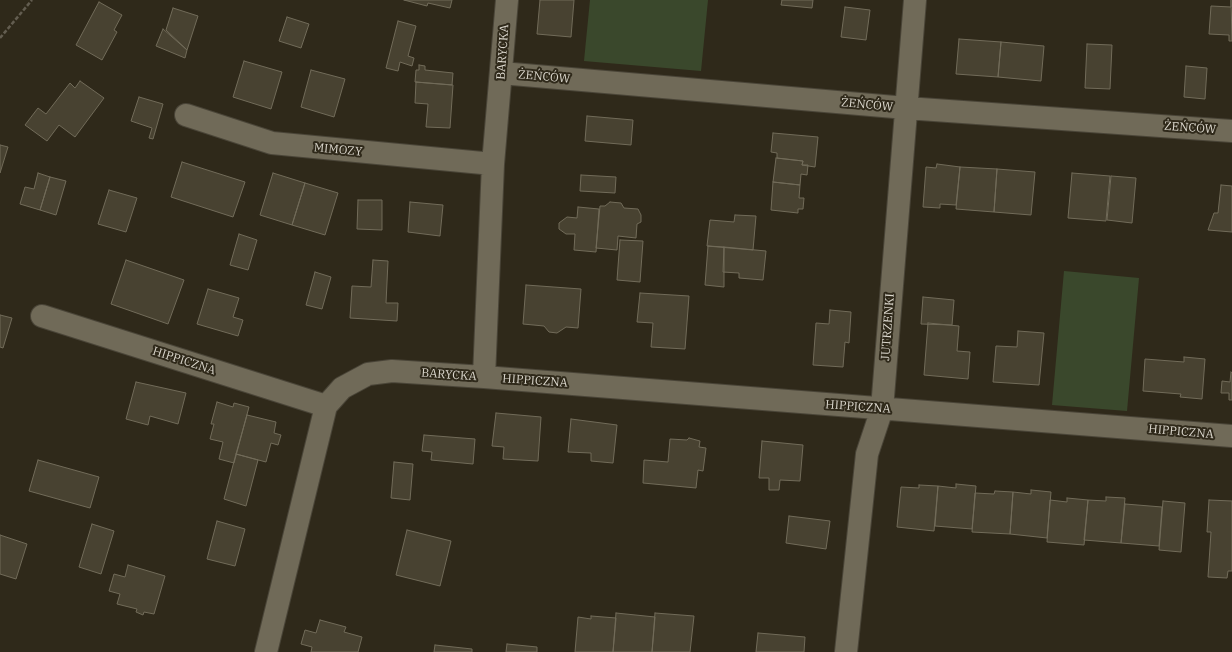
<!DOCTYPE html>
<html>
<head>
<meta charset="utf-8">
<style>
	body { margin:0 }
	canvas { display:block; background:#2f291a }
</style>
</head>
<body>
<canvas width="1232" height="652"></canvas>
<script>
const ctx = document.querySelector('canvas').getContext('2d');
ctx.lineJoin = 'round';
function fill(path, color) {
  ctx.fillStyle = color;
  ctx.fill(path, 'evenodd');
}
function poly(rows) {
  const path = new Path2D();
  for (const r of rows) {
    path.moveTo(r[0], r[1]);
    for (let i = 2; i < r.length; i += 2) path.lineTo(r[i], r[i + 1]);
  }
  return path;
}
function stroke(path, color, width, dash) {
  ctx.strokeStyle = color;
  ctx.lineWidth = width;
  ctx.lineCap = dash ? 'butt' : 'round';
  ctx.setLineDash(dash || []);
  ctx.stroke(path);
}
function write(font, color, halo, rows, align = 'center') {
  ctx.font = font + ' "IBM Plex Serif",serif';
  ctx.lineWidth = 4;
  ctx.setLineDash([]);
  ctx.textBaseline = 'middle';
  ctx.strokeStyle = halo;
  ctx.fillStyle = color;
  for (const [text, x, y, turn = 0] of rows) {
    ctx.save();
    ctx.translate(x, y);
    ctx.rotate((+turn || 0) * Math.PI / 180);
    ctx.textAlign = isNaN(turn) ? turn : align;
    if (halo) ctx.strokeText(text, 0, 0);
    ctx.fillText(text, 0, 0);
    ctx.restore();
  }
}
const green = poly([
	[590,0,708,0,701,71,584,61],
	[1064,271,1139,278,1127,411,1052,405]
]);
const building = poly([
	[404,0,452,0,450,8,428,3,427,6,404,0],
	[540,0,574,0,571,37,537,34,540,0],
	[782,0,813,0,812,8,781,5,782,0],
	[1231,0,1232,41,1229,41,1229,35,1209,34,1211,6,1231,7,1231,0],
	[99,2,122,15,114,30,117,32,102,60,76,45,99,2],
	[845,7,870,10,866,40,841,37,845,7],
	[173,8,198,16,187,50,166,30,173,8],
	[287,17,309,24,301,48,279,41,287,17],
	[398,21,416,26,408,56,414,58,412,66,400,62,398,71,386,68,398,21],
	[163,29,187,50,185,58,156,46,163,29],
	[959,39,1001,42,998,77,956,74,959,39],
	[1001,42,1044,46,1041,81,998,77,1001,42],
	[1087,44,1112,45,1110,89,1085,88,1087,44],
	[244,61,282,72,271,109,233,97,244,61],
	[419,65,425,66,425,70,453,73,452,85,415,82,416,70,419,70,419,65],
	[1186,66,1207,68,1205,99,1184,97,1186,66],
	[311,70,345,79,334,117,301,107,311,70],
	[80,81,104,98,75,137,59,125,47,141,25,125,38,108,46,114,70,83,75,88,80,81],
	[416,82,453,85,450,128,426,127,428,104,415,103,416,82],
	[139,97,163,104,153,139,149,138,152,128,131,121,139,97],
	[587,116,633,120,631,145,585,141,587,116],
	[773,133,818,137,815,167,802,165,803,161,777,158,777,153,771,152,773,133],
	[0,145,8,147,0,173,0,145],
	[776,158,803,161,802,165,808,165,807,175,801,174,800,185,773,182,776,158],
	[182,162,245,182,233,217,171,197,182,162],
	[937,164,960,167,956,205,940,204,940,208,923,207,926,167,936,168,937,164],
	[960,167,997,169,994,212,956,209,960,167],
	[997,169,1035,172,1031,215,994,212,997,169],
	[38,173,50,177,40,210,20,204,25,187,34,189,38,173],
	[273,173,305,183,292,225,260,215,273,173],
	[1072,173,1110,176,1106,221,1068,218,1072,173],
	[581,175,616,177,615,193,580,191,581,175],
	[1111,176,1136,178,1132,223,1107,220,1111,176],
	[50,177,66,181,56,215,40,210,50,177],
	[773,182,800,185,799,198,804,198,803,209,798,209,798,213,771,210,773,182],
	[305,183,338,193,325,235,292,225,305,183],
	[1221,185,1232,186,1232,232,1208,230,1214,213,1218,213,1221,185],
	[109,190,137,198,126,232,98,224,109,190],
	[358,200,382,200,382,230,357,229,358,200],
	[410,202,443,205,440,236,408,232,410,202],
	[610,202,621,203,624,208,638,209,641,215,641,222,637,224,636,238,618,236,617,250,596,248,600,206,605,206,610,202],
	[578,207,599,209,596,252,574,250,575,234,566,234,559,229,559,223,567,217,577,218,578,207],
	[735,215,756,216,753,250,707,246,710,220,734,222,735,215],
	[239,234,257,240,248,270,230,265,239,234],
	[620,240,643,241,640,282,617,280,620,240],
	[708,246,724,247,724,287,705,285,708,246],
	[724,247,766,251,763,280,739,278,739,273,723,272,724,247],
	[126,260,184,280,168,324,111,304,126,260],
	[373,260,388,261,386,303,398,303,397,321,350,318,352,286,371,287,373,260],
	[315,272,331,277,322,309,306,305,315,272],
	[526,285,581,289,578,328,566,327,557,333,549,332,544,326,523,324,526,285],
	[208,289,239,298,233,317,243,320,238,336,197,324,208,289],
	[640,293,689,296,685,349,651,347,653,323,637,322,640,293],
	[923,297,954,300,952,325,921,324,923,297],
	[830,310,851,312,849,343,845,342,843,367,813,365,816,323,829,324,830,310],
	[0,315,12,318,3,348,0,347,0,315],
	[928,323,959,326,957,351,970,352,968,379,924,375,928,323],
	[1018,331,1044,333,1039,385,993,382,996,346,1017,347,1018,331],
	[1184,357,1205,359,1202,399,1180,397,1181,394,1143,391,1145,359,1184,362,1184,357],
	[1231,372,1232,373,1232,400,1229,400,1229,393,1221,393,1222,381,1230,382,1231,372],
	[136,382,186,393,178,424,150,416,148,425,126,419,136,382],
	[217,402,233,407,234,403,249,407,234,463,219,459,223,442,210,439,214,424,211,424,217,402],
	[496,413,541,417,538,461,503,459,504,447,492,446,496,413],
	[247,415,276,422,274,433,281,435,278,445,271,443,266,462,236,454,247,415],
	[571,419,617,425,613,463,591,461,591,453,568,452,571,419],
	[424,435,475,439,473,464,431,460,432,452,422,451,424,435],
	[689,438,700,441,699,447,706,448,703,471,698,470,696,488,643,483,644,460,668,462,670,439,687,440,689,438],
	[762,441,803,445,800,481,780,480,779,490,769,490,769,478,759,478,762,441],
	[236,454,258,460,246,506,224,499,236,454],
	[38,460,99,477,90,508,29,491,38,460],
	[394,462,413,464,410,500,391,498,394,462],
	[956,484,976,486,972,529,935,526,938,486,956,488,956,484],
	[919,485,938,486,934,531,897,527,901,487,919,488,919,485],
	[1031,490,1051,492,1047,538,1010,534,1013,492,1031,494,1031,490],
	[995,491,1013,492,1010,534,972,532,975,493,994,494,995,491],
	[1106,497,1125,498,1121,543,1084,540,1088,500,1106,501,1106,497],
	[1067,498,1088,500,1084,545,1047,542,1050,500,1067,502,1067,498],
	[1209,500,1232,501,1232,571,1228,571,1227,578,1208,577,1211,532,1207,532,1209,500],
	[1163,501,1185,503,1181,552,1159,550,1163,501],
	[1125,504,1162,507,1159,546,1121,543,1125,504],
	[789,516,830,521,826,549,786,543,789,516],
	[217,521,245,529,235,566,207,559,217,521],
	[92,524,114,531,101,574,79,567,92,524],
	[407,530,451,541,440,586,396,575,407,530],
	[0,535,27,544,16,579,0,574,0,535],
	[128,565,165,576,154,614,144,612,143,615,136,612,137,609,117,604,120,594,109,591,114,574,125,577,128,565],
	[616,613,655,617,652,652,613,652,616,613],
	[655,613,694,616,690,652,652,652,655,613],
	[591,616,616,618,613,652,575,652,578,617,591,619,591,616],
	[320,620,346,627,344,632,362,637,358,652,311,652,312,647,301,644,305,630,316,633,320,620],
	[758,633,805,637,804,652,756,652,758,633],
	[507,644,537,647,537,652,506,652,507,644],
	[435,645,472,649,472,652,434,652,435,645]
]);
const path = poly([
	[0,38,32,0]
]);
const minor = poly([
	[501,73,906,108,1232,131],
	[186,115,272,143,493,164],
	[42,316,326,406],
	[484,377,493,164,507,0],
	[266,652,326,406,342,388,368,374,392,371,484,377,1232,436],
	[846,652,867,454,882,409,915,0]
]);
const streetNames = [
	["BARYCKA",503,52,-86],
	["ŻEŃCÓW",544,77,5],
	["ŻEŃCÓW",867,105,5],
	["ŻEŃCÓW",1190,128,4],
	["MIMOZY",338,150,5],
	["JUTRZENKI",888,327,-86],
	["HIPPICZNA",184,361,18],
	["BARYCKA",449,375,4],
	["HIPPICZNA",535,381,4],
	["HIPPICZNA",858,407,4],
	["HIPPICZNA",1181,432,5]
];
fill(green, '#3a482c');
fill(building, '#484231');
stroke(building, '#716b59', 1);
stroke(minor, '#4a4538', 24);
stroke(path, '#635d50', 2.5, [4, 2]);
stroke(minor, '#706a58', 22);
write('12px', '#dbd7cd', '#2f291a', streetNames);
</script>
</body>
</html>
